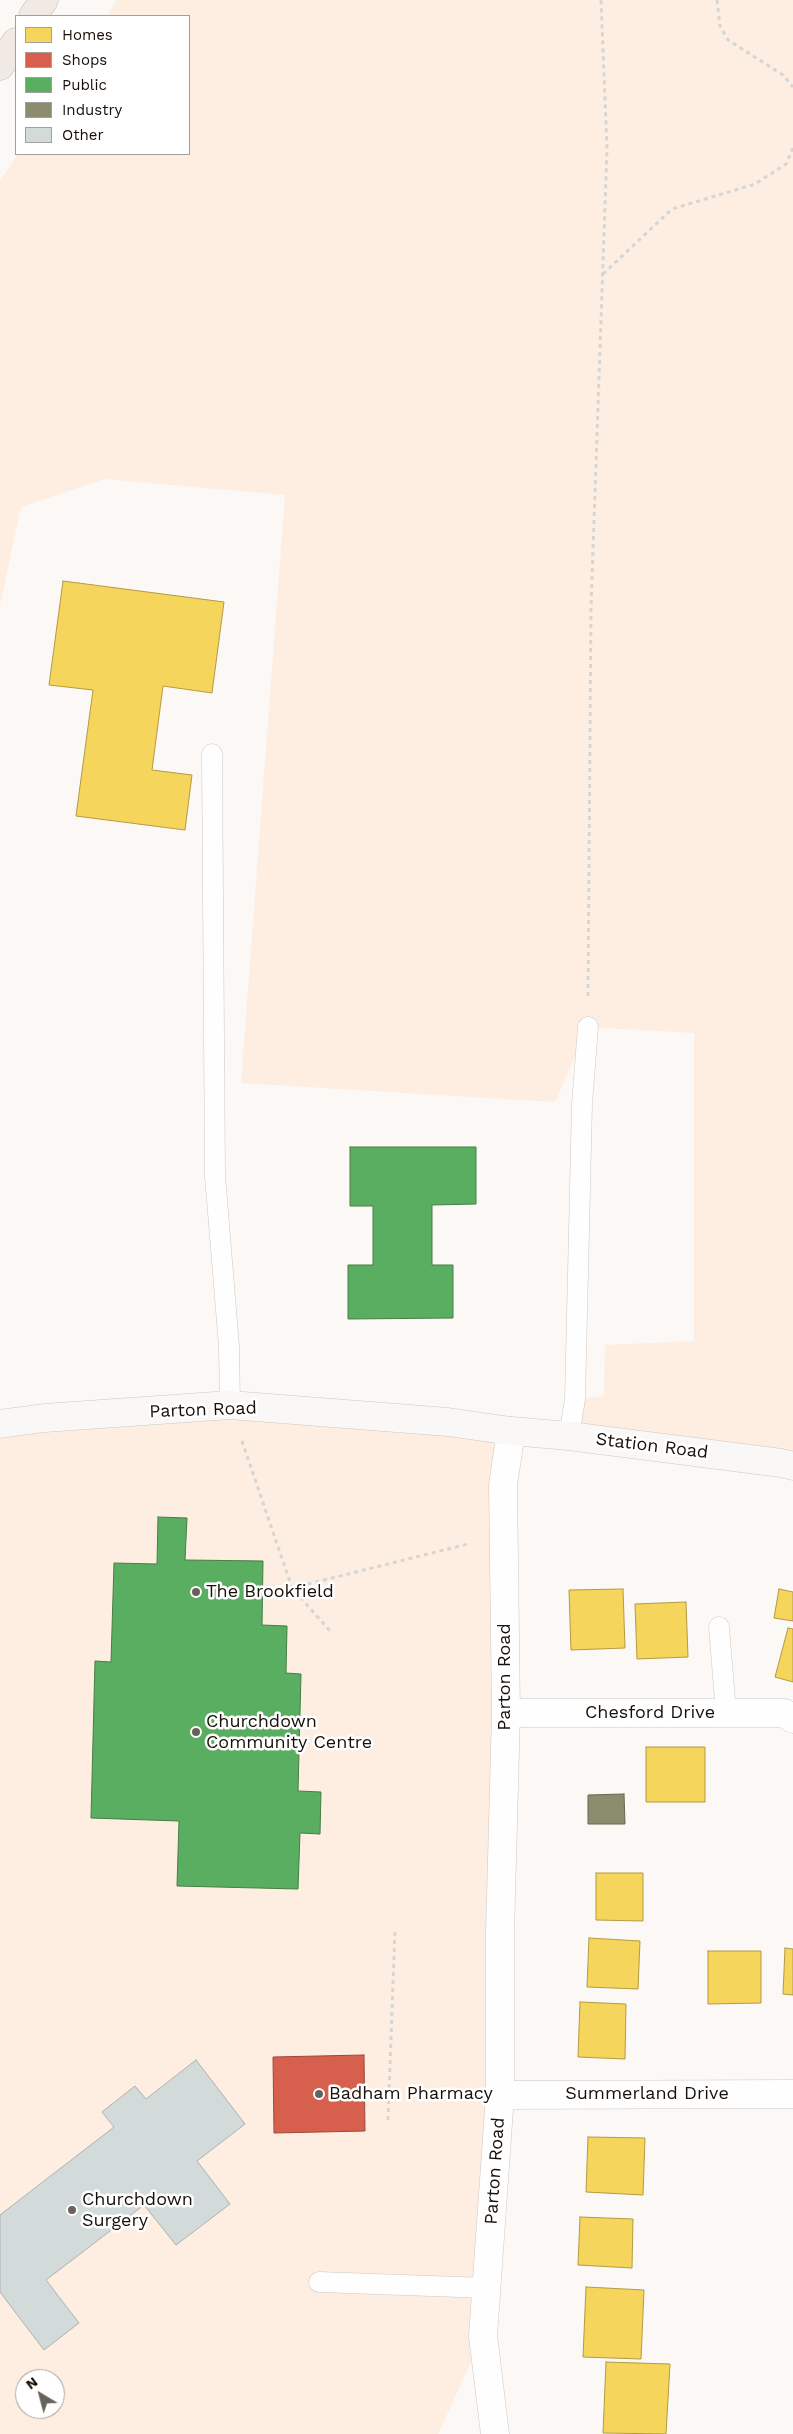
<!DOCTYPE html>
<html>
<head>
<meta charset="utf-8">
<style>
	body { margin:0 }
	#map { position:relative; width:793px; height:2434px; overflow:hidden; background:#fbf8f5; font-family:"Work Sans",sans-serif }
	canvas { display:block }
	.legend { position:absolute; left:15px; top:15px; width:175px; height:140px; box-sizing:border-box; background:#fff; border:1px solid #a39f9c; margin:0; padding:6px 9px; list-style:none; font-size:15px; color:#180f08 }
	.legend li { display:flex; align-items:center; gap:10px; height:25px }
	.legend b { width:25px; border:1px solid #a39f9c }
	.north { position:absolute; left:15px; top:2369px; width:50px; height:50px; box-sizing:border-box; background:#fff; border:1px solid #a39f9c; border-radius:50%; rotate:323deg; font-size:14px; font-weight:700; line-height:20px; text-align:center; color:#180f08 }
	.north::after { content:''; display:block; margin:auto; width:18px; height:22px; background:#67615b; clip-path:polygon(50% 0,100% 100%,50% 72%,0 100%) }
</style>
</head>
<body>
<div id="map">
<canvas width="793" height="2434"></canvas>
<ul class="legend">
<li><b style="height:14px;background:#f6d55c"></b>Homes</li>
<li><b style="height:14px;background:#d6604d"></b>Shops</li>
<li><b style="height:14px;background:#5aae61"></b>Public</li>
<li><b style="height:14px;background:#8c8c6e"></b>Industry</li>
<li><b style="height:14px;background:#d3dbda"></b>Other</li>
</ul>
<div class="north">N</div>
</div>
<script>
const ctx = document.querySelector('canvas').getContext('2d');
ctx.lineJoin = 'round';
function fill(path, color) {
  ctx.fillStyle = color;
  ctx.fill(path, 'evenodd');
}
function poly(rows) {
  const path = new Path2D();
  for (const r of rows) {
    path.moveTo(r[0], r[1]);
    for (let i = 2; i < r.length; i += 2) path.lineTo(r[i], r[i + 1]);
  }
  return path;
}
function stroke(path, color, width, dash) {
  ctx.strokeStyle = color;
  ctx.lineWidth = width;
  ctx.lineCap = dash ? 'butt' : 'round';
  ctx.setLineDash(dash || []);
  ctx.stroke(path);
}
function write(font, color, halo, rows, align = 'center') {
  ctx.font = font + ' "Work Sans",sans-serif';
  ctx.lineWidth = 5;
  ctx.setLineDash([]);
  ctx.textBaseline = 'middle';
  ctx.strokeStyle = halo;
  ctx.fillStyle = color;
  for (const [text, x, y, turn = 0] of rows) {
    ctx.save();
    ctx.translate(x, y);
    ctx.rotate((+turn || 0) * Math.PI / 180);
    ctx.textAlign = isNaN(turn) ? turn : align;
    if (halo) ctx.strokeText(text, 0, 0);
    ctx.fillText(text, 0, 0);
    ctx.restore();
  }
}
const green = poly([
	[117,0,793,0,793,1466,569,1436,575,1399,604,1396,605,1345,694,1341,694,1033,588,1027,555,1102,241,1083,285,495,104,479,21,507,0,605,0,181,18,154,189,154,189,16,107,16],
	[230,1405,511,1431,483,2336,438,2434,0,2434,0,1424],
	[25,2379,55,2379,55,2409,25,2409]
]);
const homes = poly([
	[63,581,224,602,212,693,163,686,152,770,192,775,185,830,76,816,93,690,49,685,63,581],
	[623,1589,625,1648,571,1650,569,1590,623,1589],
	[779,1589,793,1592,793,1621,774,1618,779,1589],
	[686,1602,688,1657,637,1659,635,1604,686,1602],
	[788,1628,793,1629,793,1682,775,1677,788,1628],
	[646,1747,705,1747,705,1802,646,1802,646,1747],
	[596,1873,643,1873,643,1921,596,1920,596,1873],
	[589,1938,640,1941,638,1989,587,1987,589,1938],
	[785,1948,793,1949,793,1995,783,1994,785,1948],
	[708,1951,761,1951,761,2003,708,2004,708,1951],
	[580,2002,626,2004,625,2059,578,2057,580,2002],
	[588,2137,645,2138,643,2195,586,2192,588,2137],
	[580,2217,633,2219,632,2268,578,2265,580,2217],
	[586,2287,644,2290,641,2359,583,2357,586,2287],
	[606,2362,670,2364,666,2434,603,2433,606,2362]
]);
const shops = poly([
	[364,2055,365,2131,274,2133,273,2057,364,2055]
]);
const public = poly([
	[350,1147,476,1147,476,1204,432,1205,432,1265,453,1265,453,1318,348,1319,348,1265,373,1265,373,1206,350,1206,350,1147],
	[158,1517,187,1518,185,1560,263,1561,262,1625,287,1626,286,1673,301,1674,298,1791,321,1792,320,1834,300,1833,298,1889,177,1886,179,1821,91,1818,95,1661,111,1662,114,1563,157,1564,158,1517]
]);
const industry = poly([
	[624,1794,625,1824,588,1824,588,1795,624,1794]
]);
const building = poly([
	[196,2060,245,2124,197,2161,230,2204,176,2245,144,2205,46,2280,79,2323,44,2350,0,2292,0,2215,114,2127,102,2112,135,2086,146,2099,196,2060]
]);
const path = poly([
	[717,0,720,26,728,40,783,75,793,87],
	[603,274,672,209,755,184,786,164,793,148],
	[588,996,591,607,607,148,601,0],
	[242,1441,292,1588,331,1632],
	[292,1588,468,1544],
	[388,2120,395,1930]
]);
const lane = poly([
	[212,754,215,1176,229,1346,230,1405],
	[569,1436,575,1399,582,1104,588,1027],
	[719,1627,726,1713],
	[319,2282,487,2288]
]);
const street = poly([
	[506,1713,784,1713,793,1719],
	[500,2095,793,2094],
	[495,2434,483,2336,500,2095,500,1932,506,1713,503,1485,511,1431]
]);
const secondary = poly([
	[0,1424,44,1418,230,1405,448,1422,511,1431,569,1436,781,1463,793,1466]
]);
const highway = poly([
	[33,16,44,0],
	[0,66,16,42]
]);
const markers = [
	[196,1592,5,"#67615b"],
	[196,1732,5,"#67615b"],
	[319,2094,5,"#67615b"],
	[72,2210,5,"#67615b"]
];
const streetNames = [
	["Parton Road",203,1410,-2],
	["Station Road",652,1446,7],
	["Parton Road",505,1677,-90],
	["Chesford Drive",650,1713],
	["Summerland Drive",647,2094],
	["Parton Road",495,2171,-86]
];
const poiNames = [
	["The Brookfield",206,1592],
	["Churchdown",206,1722],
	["Community Centre",206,1743],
	["Badham Pharmacy",329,2094],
	["Churchdown",82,2200],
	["Surgery",82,2221]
];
fill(green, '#fdeee1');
fill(homes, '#f6d55c');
stroke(homes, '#b39a43', 1);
fill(shops, '#d6604d');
stroke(shops, '#9d4838', 1);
fill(public, '#5aae61');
stroke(public, '#467e46', 1);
fill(industry, '#8c8c6e');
stroke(industry, '#69664f', 1);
fill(building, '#d3dbda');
stroke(building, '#acb2b1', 1);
stroke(lane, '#cec8c3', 21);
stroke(street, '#cec8c3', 29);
stroke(secondary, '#cec8c3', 29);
stroke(highway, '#c2b9b1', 29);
stroke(path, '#d6d5d5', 3, [4, 4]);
stroke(lane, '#fefefe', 20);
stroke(street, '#fefefe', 28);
stroke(secondary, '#faf8f6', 28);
stroke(highway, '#f1eae4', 28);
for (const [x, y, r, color] of markers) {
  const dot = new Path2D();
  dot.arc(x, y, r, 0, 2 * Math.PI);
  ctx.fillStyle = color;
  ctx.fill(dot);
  stroke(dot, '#fff', 2);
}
write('18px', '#180f08', '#fff', streetNames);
write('18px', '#180f08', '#fff', poiNames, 'left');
</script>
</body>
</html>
